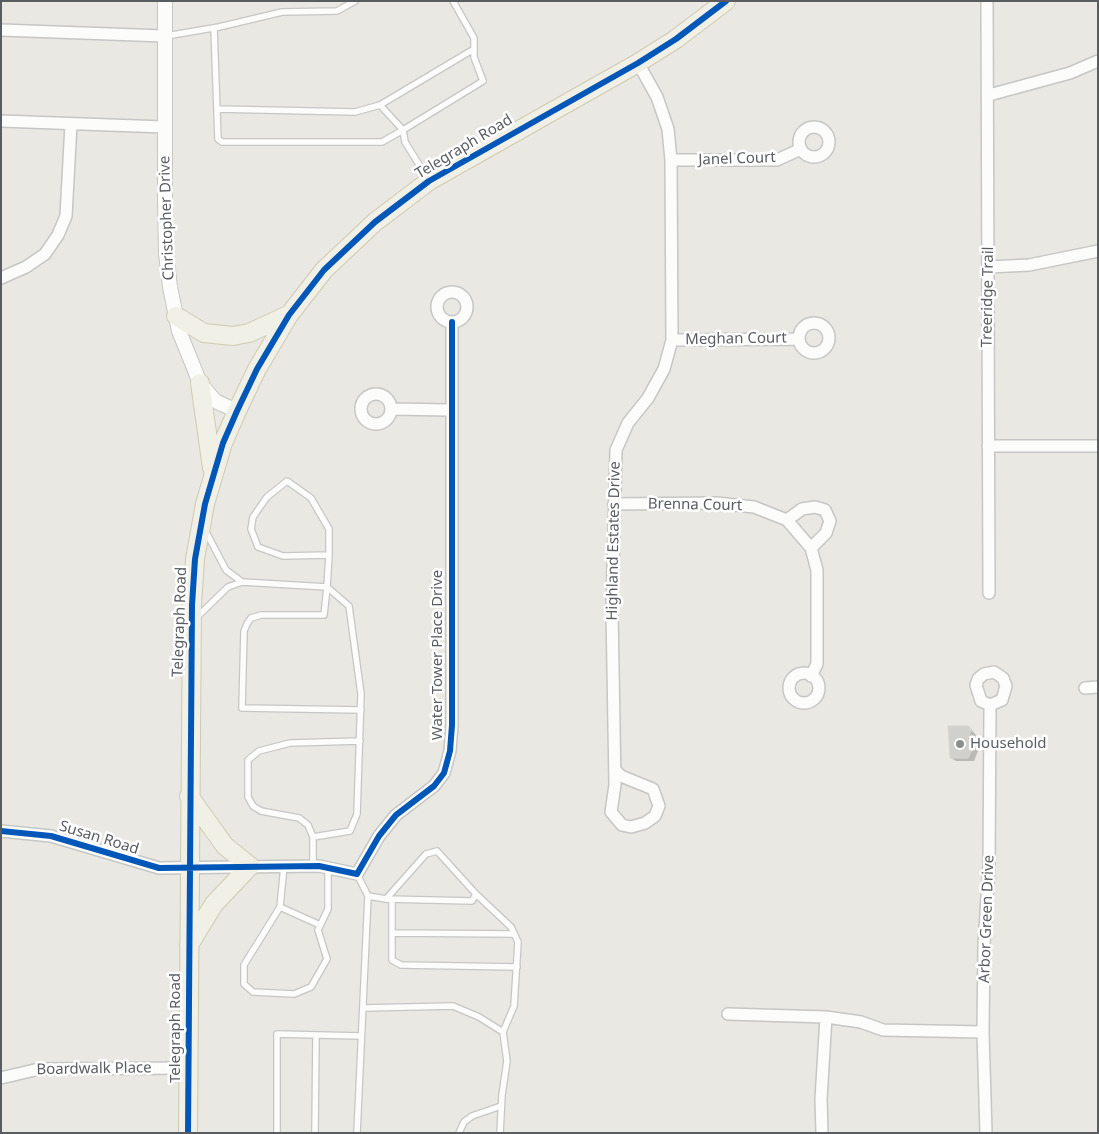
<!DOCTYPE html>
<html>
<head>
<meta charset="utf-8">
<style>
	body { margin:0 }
	#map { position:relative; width:1099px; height:1134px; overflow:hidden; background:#e9e8e3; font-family:"Noto Sans",sans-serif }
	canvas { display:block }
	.frame { position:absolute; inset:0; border:2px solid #595c61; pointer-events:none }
</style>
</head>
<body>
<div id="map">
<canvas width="1099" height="1134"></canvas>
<div class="frame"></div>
</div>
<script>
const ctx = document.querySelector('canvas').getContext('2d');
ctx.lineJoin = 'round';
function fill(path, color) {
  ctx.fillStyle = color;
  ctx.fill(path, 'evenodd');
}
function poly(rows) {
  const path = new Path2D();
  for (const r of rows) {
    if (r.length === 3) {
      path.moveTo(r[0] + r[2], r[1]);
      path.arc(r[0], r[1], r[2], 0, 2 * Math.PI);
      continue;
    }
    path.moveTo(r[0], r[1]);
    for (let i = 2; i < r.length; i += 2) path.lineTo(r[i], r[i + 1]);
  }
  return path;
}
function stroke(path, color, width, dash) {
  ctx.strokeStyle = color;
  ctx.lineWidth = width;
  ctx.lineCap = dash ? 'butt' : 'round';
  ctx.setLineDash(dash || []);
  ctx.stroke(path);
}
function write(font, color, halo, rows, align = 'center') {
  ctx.font = font + ' "Noto Sans",sans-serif';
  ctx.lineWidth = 5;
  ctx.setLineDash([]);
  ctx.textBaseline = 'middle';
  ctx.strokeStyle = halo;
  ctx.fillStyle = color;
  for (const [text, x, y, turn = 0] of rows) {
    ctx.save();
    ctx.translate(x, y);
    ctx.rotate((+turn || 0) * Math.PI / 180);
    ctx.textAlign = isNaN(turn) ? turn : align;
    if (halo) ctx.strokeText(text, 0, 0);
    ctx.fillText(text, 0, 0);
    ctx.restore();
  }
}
const shadow = poly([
	[969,727,976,735,973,743,976,744,978,751,974,761,956,761,951,758]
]);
const building = poly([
	[948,726,969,726,971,731,967,740,971,740,973,748,968,758,950,758,948,726]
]);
const service = poly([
	[214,28,218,139,222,142,382,142,403,130,380,105],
	[166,36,219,27,282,12,337,11,355,1],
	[217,109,355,112,380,105,474,49],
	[428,179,405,142,403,130,483,81,474,57,474,38,453,1],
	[205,530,226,570,242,582],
	[329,555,283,556,258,547,251,529,253,517,267,497,287,481,311,498,329,529,329,555,327,587,324,615,261,615,251,618,247,624,244,631,242,708,361,710],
	[196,618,228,587,242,582,327,587,349,606,361,694,357,814,350,831,313,837,313,866],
	[313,837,308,825,299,818,261,811,253,806,248,797,248,760,259,751,290,743,360,741],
	[284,866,280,907,244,965,244,984,253,992,294,994,311,987,327,959,318,930,328,909,328,868],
	[476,894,511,927,518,942,514,1006,503,1032],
	[368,896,386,899,472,901,476,894,437,851,426,854,386,899],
	[392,899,392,960,401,965,517,967],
	[280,907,320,925],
	[392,933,514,934],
	[363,1008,453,1006,479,1017,503,1032,507,1061,502,1095,500,1133],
	[277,1133,277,1034,361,1036],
	[315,1133,316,1035],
	[357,1133,368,896,357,874],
	[459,1133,464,1122,472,1116,501,1106]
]);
const minor = poly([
	[987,1,989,593],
	[1,30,164,36],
	[989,95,1070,73,1098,61],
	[1,121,164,127],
	[814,142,15],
	[671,160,777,160,801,149],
	[989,267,1029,265,1098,251],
	[1,278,26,267,45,254,58,235,66,216,71,124],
	[452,307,15],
	[814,338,15],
	[672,340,799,339],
	[376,409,15],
	[391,409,450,410],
	[988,446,1098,446],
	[614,504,717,503,754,507,787,520,811,548,817,570,817,664,811,676],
	[787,520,802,509,815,507,825,510,830,521,826,533,811,548],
	[994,672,1003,678,1006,686,1002,700,990,705,981,701,976,685,978,679,984,674,994,672],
	[804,688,15],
	[1085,688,1098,687],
	[615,770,621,776,653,789,659,806,655,816,645,823,631,827,622,825,611,812,615,785,612,610,616,450,628,423,648,398,664,369,672,340,671,160,668,129,657,97,638,63],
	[1,831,51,836,159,868,319,866,357,874,379,836,396,815,434,786,444,773,450,751,452,725,452,322],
	[728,1014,826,1017,861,1022,883,1030,983,1032],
	[1,1078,39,1069,188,1068],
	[822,1133,821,1099,826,1017],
	[986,1133,983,1032,984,944,989,867,990,705]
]);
const tertiary = poly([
	[165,1,165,201,166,254,170,287,179,331,200,383,215,401,237,411]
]);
const primary = poly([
	[176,316,204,333,233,336,249,333,288,315],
	[200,383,212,468],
	[189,945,214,904,250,866,225,846,189,796],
	[188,1133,192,605,195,559,205,504,223,443,237,411,257,369,289,315,324,270,375,222,429,181,638,63,676,39,726,1]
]);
const cycleway = poly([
	[1,831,51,836,159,868,319,866,357,874,379,836,396,815,434,786,444,773,450,751,452,725,452,322],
	[188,1133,192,605,195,559,205,504,223,443,237,411,257,369,289,315,324,270,375,222,429,181,638,63,676,39,726,1]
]);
const markers = [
	[960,744,5,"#8b8d8e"]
];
const streetNames = [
	["Telegraph Road",464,147,-31],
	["Janel Court",737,159,-2],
	["Christopher Drive",167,218,-92],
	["Treeridge Trail",988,297,-89],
	["Meghan Court",736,339,-1],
	["Brenna Court",695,505,1],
	["Highland Estates Drive",614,541,-89],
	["Telegraph Road",180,622,-88],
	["Water Tower Place Drive",438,655,-90],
	["Susan Road",99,838,17],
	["Arbor Green Drive",987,919,-88],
	["Telegraph Road",176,1028,-90],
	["Boardwalk Place",94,1069,-1]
];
const poiNames = [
	["Household",970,744]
];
fill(shadow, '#0003');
fill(building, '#d0d0cd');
stroke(building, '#d8d7d2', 1);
stroke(service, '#c6c6c5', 8);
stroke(minor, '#c6c6c5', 14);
stroke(tertiary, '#c6c6c5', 16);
stroke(primary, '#d0c9b2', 20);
stroke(service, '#fcfcfb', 5.5);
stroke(minor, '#fcfcfb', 11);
stroke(tertiary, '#fcfcfb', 14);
stroke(primary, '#f1f0e6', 18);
stroke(cycleway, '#0057b8', 6);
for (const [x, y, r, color] of markers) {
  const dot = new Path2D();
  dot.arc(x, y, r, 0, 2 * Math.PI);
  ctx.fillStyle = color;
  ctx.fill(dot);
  stroke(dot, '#fff', 2);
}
write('15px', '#595c61', '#fff', streetNames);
write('15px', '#595c61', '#fff', poiNames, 'left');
</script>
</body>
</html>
